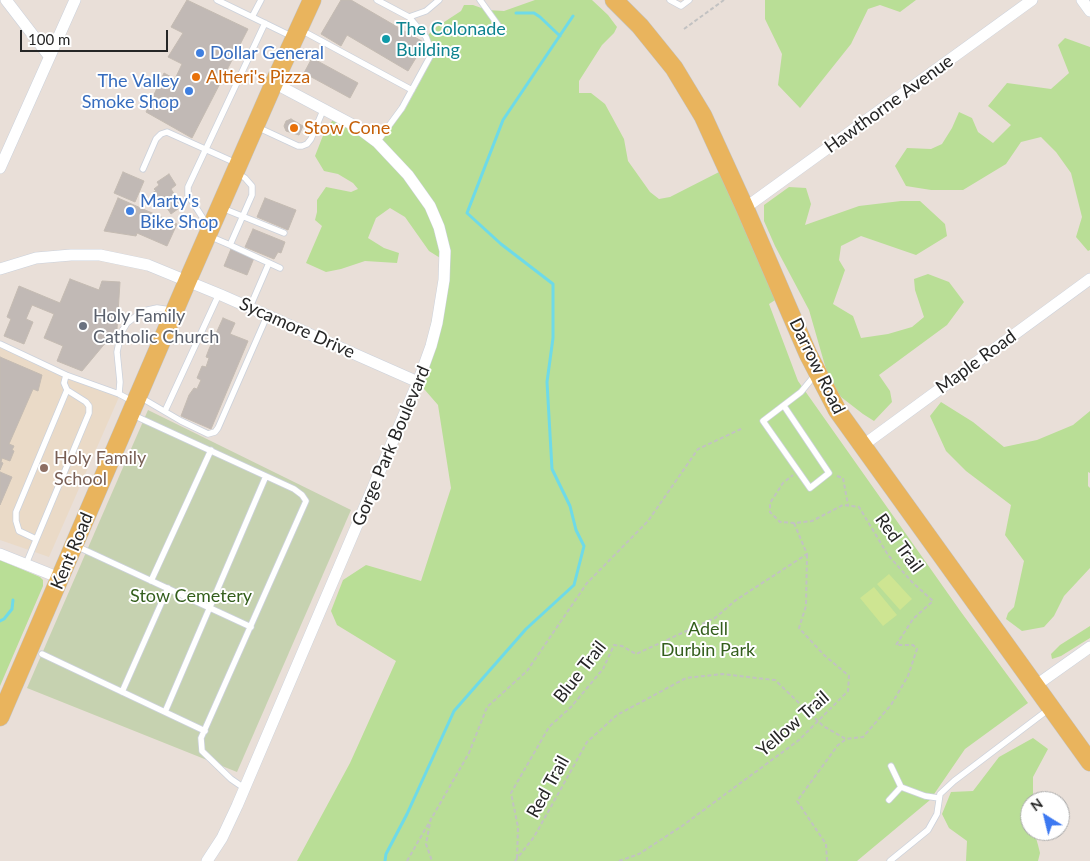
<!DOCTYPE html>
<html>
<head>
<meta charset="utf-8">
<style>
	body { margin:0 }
	#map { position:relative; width:1090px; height:861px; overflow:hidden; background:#e9dfd8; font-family:Lato,sans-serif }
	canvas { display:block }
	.north { position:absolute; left:1020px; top:791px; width:50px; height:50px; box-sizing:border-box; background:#fff; border:1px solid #a8a8a8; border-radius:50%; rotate:324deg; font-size:14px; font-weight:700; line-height:20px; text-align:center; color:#262626 }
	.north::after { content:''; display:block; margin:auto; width:18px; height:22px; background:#3d79f1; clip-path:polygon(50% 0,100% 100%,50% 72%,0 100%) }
	.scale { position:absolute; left:20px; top:30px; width:148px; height:22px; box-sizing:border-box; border:2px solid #262626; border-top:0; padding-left:6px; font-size:15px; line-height:18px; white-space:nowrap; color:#262626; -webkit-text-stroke:4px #fff; paint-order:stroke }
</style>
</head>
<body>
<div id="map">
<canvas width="1090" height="861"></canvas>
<div class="north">N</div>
<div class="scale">100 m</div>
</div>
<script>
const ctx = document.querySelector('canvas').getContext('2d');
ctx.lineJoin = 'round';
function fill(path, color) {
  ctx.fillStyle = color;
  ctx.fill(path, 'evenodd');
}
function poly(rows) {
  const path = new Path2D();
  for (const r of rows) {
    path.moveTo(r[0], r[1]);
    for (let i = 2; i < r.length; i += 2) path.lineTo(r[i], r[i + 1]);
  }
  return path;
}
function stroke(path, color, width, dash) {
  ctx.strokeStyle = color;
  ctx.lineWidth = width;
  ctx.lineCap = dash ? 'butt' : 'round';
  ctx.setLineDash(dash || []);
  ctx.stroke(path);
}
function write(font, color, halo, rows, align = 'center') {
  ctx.font = font + ' Lato,sans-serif';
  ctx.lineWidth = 4;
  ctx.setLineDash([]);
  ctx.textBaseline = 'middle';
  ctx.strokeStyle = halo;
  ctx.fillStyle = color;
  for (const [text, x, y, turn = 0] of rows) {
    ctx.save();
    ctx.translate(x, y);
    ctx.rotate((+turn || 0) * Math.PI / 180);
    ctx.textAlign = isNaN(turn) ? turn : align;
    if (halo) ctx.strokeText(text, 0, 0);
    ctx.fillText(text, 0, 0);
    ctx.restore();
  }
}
const education = poly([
	[0,342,119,397,49,557,0,540]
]);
const green = poly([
	[535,0,592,0,608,15,617,27,614,33,602,45,579,81,579,93,591,93,605,104,624,139,628,161,650,192,659,199,670,197,721,171,783,295,769,304,798,381,961,612,1028,703,965,749,930,800,857,861,297,861,350,763,396,661,337,625,331,611,343,580,366,565,421,581,451,488,438,405,418,382,445,261,429,251,405,217,390,208,376,218,368,238,384,248,399,253,397,263,365,261,341,269,326,272,306,263,322,226,315,220,317,212,317,200,326,187,351,192,358,189,353,183,338,174,324,171,315,156,324,133,336,115,370,136,404,111,422,78,428,61,430,49,427,37,432,30,461,11,464,5,473,5,487,10,504,11],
	[765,0,916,0,900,12,880,5,868,9,851,44,800,108,778,85,782,54,765,19],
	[1065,38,1090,47,1090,250,1088,251,1076,237,1082,217,1071,173,1056,152,1041,137,1021,142,1006,164,963,190,931,190,906,186,895,166,907,148,931,149,942,144,952,128,959,112,972,118,978,132,993,143,1011,125,988,106,1007,83,1051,89,1069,73,1058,45],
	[789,187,806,188,811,204,805,225,859,206,901,201,920,201,945,224,947,236,916,255,861,236,841,246,839,260,845,270,833,304,853,316,861,338,888,334,912,327,924,317,915,290,914,279,928,274,949,282,964,302,947,325,879,375,890,391,892,402,874,421,863,414,841,397,828,376,809,310,775,246,764,221,764,205],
	[941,402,973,422,1004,447,1037,440,1073,425,1090,411,1090,473,1088,472,1088,486,1090,488,1090,568,1064,596,1054,616,1044,627,1022,631,1006,619,1008,613,1014,607,1024,561,1005,535,1011,505,966,471,946,451,930,416],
	[0,560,40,577,43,580,43,586,0,686],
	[1090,626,1090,638,1061,656,1052,659,1051,654,1060,645],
	[1033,738,1048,749,1033,777,1033,801,1030,801,1030,831,1034,831,1038,845,1040,853,1038,861,966,861,967,841,949,828,942,814,951,792,973,791,999,757]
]);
const cemetery = poly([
	[148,410,351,510,237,772,27,688]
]);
const pitch = poly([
	[889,574,912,599,900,610,877,584],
	[874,587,897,615,883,626,860,598]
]);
const stream = poly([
	[516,13,534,13,540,17,560,36],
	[0,621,4,619,12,609,13,600],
	[385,861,386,854,407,814,454,711,526,629,574,585,584,546,576,530,570,506,552,469,547,382,553,338,553,284,501,244,467,213,503,120,573,16]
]);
const building = poly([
	[187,0,248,29,192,138,146,112,164,73,175,79,182,64,168,57,183,33,171,27,187,0],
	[341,0,351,0,425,43,408,71,347,35,341,46,321,34,341,0],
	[312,58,358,83,350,98,304,73,312,58],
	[291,119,303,126,299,135,286,131,284,126,286,121,291,119],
	[123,172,144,181,135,202,114,193,123,172],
	[169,174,176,185,171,189,182,206,171,214,159,196,155,198,152,193,156,191,154,189,159,185,157,182,169,174],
	[118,198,177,224,167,246,137,233,136,236,104,231,118,198],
	[265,198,296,210,288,230,257,217,265,198],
	[253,229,285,242,281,253,278,252,274,259,245,247,253,229],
	[231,249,254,258,247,275,224,266,231,249],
	[70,279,99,290,102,281,120,282,117,329,82,371,57,361,63,346,44,338,54,314,32,305,26,319,33,322,24,344,4,336,11,319,7,317,19,286,60,303,70,279],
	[223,318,235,323,230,334,248,341,211,429,181,416,189,395,194,388,197,389,201,380,197,378,202,366,206,367,209,358,206,357,209,349,223,318],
	[0,357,42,375,38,391,33,389,9,444,14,446,12,450,14,451,10,461,2,458,1,462,3,463,0,470,0,357],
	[0,472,12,477,0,505,0,472]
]);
const path = poly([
	[684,29,724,0],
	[837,476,843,478,848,505],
	[431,818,426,844,432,861],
	[517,858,518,827,511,793,549,727,571,707,603,669,614,645,622,646,636,654,715,618,736,600,807,554,794,523],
	[407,861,469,753,487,707,527,671,587,583,648,521,698,449,743,428],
	[515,861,534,837,587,742,617,715,686,678,722,674,775,680,823,726,846,739,863,737,891,705,908,676,917,649,913,645,896,645,913,619,933,601,912,582,888,555,859,507,843,505,812,521,794,523,780,522,770,512,770,503,783,483,793,475],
	[619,861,639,854,682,826,799,740,848,691,849,676,824,655,799,628,806,606,807,554],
	[827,861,826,844,797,801,838,745,845,740]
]);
const service = poly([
	[217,0,252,17,261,0],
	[480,0,498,25],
	[670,0,681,6,689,0],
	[252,17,293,37],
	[409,17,426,11,439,0],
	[301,30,412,90],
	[257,127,298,146,302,146,307,144,311,139,324,108],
	[377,142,402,108,432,53,426,37,409,17,377,0],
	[143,169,156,139,161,134,167,132,236,163],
	[237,173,245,178,252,186,252,195,230,245,280,268],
	[222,208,284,233],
	[208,226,188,195,188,187,265,23],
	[209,236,230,245],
	[250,307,269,263],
	[0,344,66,375,64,383,67,390,86,402,89,406,89,413,26,564],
	[66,375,119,394,134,402],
	[119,394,120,382,117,352,121,333,127,323,143,311,157,308,171,310],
	[140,397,181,421,208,434,215,432,218,428,267,316],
	[784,406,829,473,810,488,763,421,801,392,815,375],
	[165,411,219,294],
	[133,415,294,489,302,495,306,501,201,738,202,751,231,779,244,788],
	[36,539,19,531,16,521,16,512,67,390],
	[76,546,251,627],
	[151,581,211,450],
	[42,654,205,731],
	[122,692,168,588],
	[165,712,266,476],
	[891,766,901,787,925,796,939,798],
	[889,800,901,787],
	[890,861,928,830,937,814,940,794,954,781,1049,709]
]);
const minor = poly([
	[6,0,49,56],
	[1082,0,1090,11],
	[0,168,75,0],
	[745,208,1032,0],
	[0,269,36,258,71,255,100,255,148,265,221,295,418,382],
	[862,446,1090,279],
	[0,554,60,578],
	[1035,686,1090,647],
	[207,861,222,838,237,806,418,382,431,346,437,323,444,280,445,251,439,227,430,206,408,175,377,142,357,127,274,83]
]);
const primary = poly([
	[614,0,640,26,674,68,703,116,745,208,808,354,837,410,1090,762],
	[0,717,187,282,274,83,312,0]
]);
const markers = [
	[386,39,5,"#0f9aa8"],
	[200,53,5,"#3f7fe0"],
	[196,77,5,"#e8710a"],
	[189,91,5,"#3f7fe0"],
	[294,128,5,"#e8710a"],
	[130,211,5,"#3f7fe0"],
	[83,326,5,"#6b7280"],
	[44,468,5,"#8d6e63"]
];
const cultureNames = [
	["The Colonade",396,29],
	["Building",396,50]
];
const shopNames = [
	["Dollar General",210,53],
	["The Valley",179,81,"right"],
	["Smoke Shop",179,102,"right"],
	["Marty's",140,201],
	["Bike Shop",140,222]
];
const foodNames = [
	["Altieri's Pizza",206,77],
	["Stow Cone",304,128]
];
const streetNames = [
	["Hawthorne Avenue",889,104,-36],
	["Sycamore Drive",297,328,24],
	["Maple Road",976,362,-36],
	["Darrow Road",817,366,64],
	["Gorge Park Boulevard",391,446,-67],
	["Red Trail",899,543,54],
	["Kent Road",72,551,-67],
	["Blue Trail",580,672,-52],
	["Yellow Trail",793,724,-41],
	["Red Trail",548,787,-61]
];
const worshipNames = [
	["Holy Family",93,316],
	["Catholic Church",93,337]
];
const educationNames = [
	["Holy Family",54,458],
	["School",54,479]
];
const parkNames = [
	["Stow Cemetery",191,596],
	["Adell",708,629],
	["Durbin Park",708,650]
];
fill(education, '#eadac7');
fill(green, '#b9de96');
fill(cemetery, '#c6d2b0');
fill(pitch, '#cee592');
stroke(stream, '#6edae8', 3);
fill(building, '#c1b9b5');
stroke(building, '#c4bbb2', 1);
stroke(service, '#cbd1db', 7);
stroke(minor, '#cbd1db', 12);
stroke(primary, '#c2c2c2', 19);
stroke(path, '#c2c2c2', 2, [4, 2.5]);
stroke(service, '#fff', 5.5);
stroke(minor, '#fff', 11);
stroke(primary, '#e9b45d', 18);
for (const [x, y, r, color] of markers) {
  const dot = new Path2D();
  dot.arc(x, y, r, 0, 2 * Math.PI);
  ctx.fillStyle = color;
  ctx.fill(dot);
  stroke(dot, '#fff', 2);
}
write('18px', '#0d838f', '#fff', cultureNames, 'left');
write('18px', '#366cbe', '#fff', shopNames, 'left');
write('18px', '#c56008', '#fff', foodNames, 'left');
write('18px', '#262626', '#fff', streetNames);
write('18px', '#5b616d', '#fff', worshipNames, 'left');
write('18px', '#785e54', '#fff', educationNames, 'left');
write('18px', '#335e1c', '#fff', parkNames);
</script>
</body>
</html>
